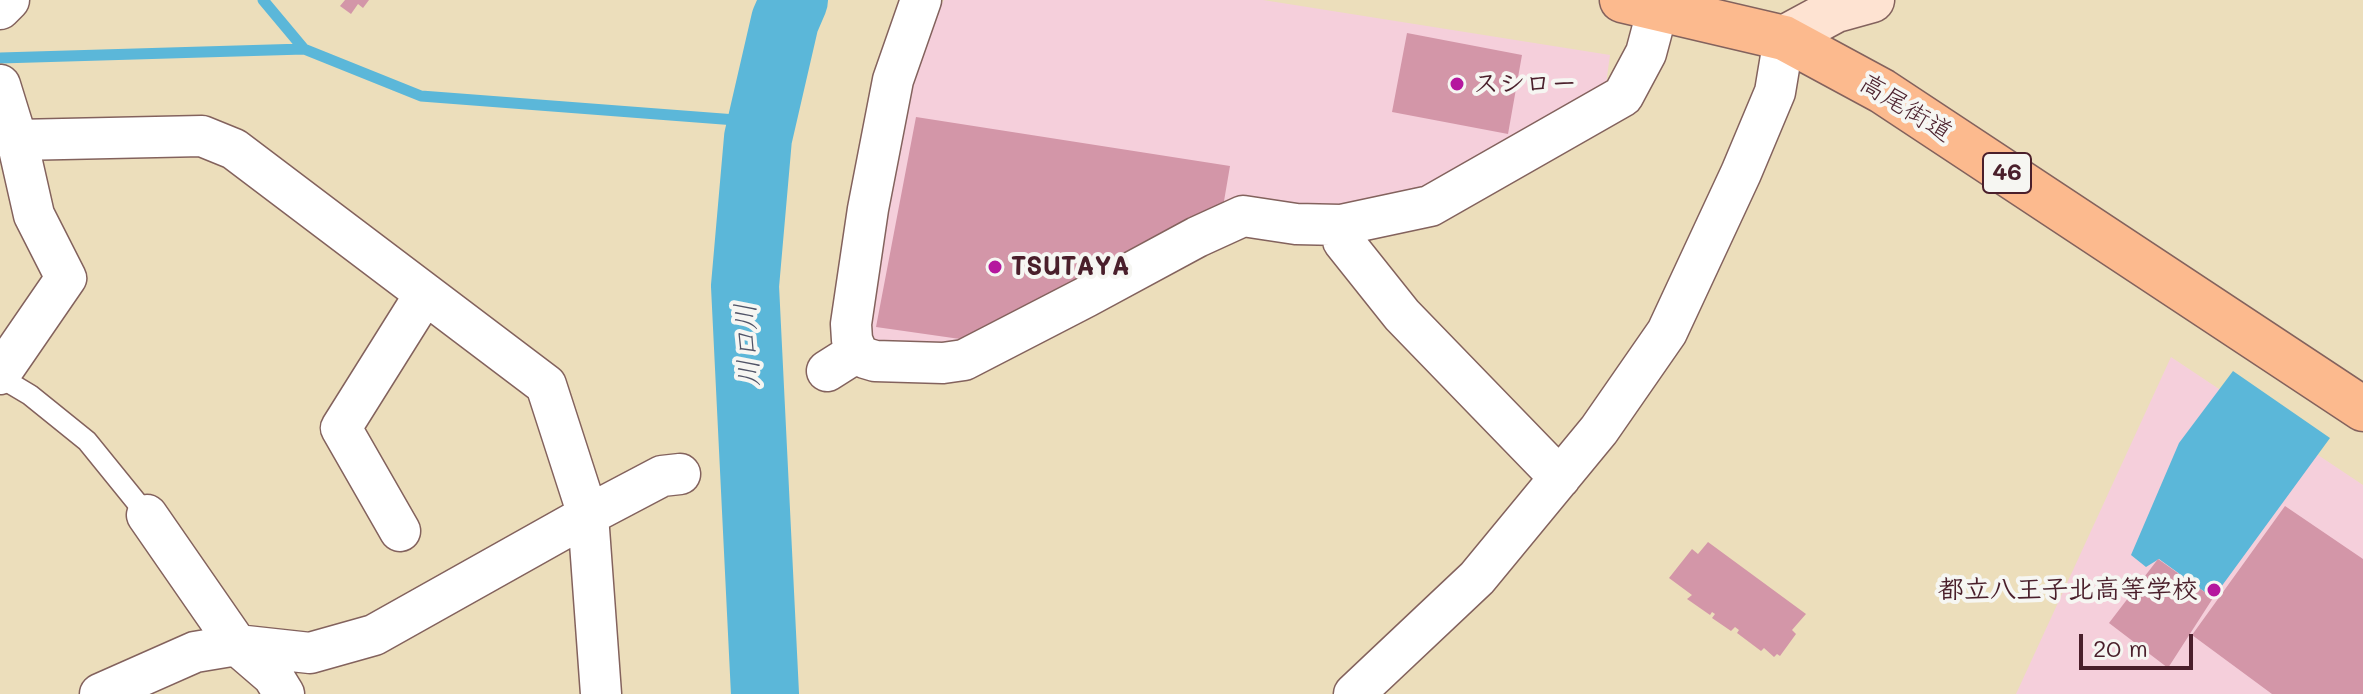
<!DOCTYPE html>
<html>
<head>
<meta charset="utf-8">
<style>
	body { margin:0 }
	#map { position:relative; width:2363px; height:694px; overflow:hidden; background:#ecdebb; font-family:Mali,sans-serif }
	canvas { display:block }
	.scale { position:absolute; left:2079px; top:634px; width:114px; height:36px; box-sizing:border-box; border:4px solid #4a1f2b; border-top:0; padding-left:10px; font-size:24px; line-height:28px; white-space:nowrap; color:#4a1f2b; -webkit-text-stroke:6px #f6f6f2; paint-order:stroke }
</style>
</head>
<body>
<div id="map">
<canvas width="2363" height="694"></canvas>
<div class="scale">20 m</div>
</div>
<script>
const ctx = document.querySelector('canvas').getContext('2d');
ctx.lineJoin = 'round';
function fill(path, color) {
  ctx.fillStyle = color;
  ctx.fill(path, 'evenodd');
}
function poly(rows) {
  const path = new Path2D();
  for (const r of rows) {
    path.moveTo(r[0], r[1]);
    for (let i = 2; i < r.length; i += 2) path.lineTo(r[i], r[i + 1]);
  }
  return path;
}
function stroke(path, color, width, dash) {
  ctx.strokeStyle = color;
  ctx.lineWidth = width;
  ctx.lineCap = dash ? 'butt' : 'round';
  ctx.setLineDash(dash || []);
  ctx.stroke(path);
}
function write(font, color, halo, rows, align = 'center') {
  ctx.font = font + ' Mali,"Klee One",sans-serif';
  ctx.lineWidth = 8;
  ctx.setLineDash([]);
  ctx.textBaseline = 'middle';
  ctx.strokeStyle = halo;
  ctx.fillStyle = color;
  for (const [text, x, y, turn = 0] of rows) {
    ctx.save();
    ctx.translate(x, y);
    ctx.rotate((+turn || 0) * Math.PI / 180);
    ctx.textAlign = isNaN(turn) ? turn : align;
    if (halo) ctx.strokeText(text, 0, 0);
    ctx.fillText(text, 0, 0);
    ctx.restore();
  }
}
const built = poly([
	[944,0,1263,0,1610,55,1606,84,1444,186,1347,209,1245,212,956,351,866,340,908,99,933,19],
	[2171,357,2363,485,2363,694,2016,694]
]);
const water = poly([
	[2233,371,2330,438,2213,598,2159,559,2146,567,2131,555,2179,443]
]);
const stream = poly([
	[263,0,304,49],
	[0,58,304,49,421,96,762,122]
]);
const river = poly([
	[765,694,745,286,758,138,785,21,794,0]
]);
const building = poly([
	[345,0,369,0,363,8,358,4,351,14,340,6],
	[1407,33,1522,55,1508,134,1392,112],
	[916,117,1230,166,1223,207,960,339,876,327],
	[2285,506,2363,559,2363,694,2272,694,2192,635],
	[1708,542,1806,614,1792,630,1796,634,1780,656,1777,654,1774,657,1764,648,1761,651,1737,633,1739,630,1735,627,1731,631,1712,618,1715,614,1712,612,1710,615,1687,599,1692,595,1669,578,1692,549,1698,554],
	[2158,559,2213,598,2168,668,2109,623]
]);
const service = poly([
	[0,377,30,395,87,441,147,515]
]);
const minor = poly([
	[921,0,893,80,868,209,851,324,852,340,857,352,865,358,875,361,943,363,964,360,1086,297,1197,237,1243,216,1296,224,1341,225,1430,206,1623,96,1646,53,1658,8],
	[0,9,9,0],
	[0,85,17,140,34,215,66,278,0,374],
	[17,140,202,136,234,149,546,385,588,515,601,694],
	[1341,225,1343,241,1402,315,1560,478],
	[827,371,857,352],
	[147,515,237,645,273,676,284,694],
	[400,531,341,428,425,294],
	[100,694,195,652,237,645,310,653,374,635,588,515,662,476,680,474],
	[1354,694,1477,578,1599,430,1667,332,1741,173,1775,92,1784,38]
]);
const secondary = poly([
	[1784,38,1836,10,1872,0]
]);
const primary = poly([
	[1622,0,1784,38,1882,91,2363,409]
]);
const markers = [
	[1457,84,8,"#b5179e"],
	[995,267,8,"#b5179e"],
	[2214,590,8,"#b5179e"]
];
const shields = [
	[2007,173,48]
];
const shieldNames = [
	["46",2007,173]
];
const poiNames = [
	["スシロー",1473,84],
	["TSUTAYA",1011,267],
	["都立八王子北高等学校",2198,590,"right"]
];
const streetNames = [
	["高尾街道",1906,108,32]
];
const waterNames = [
	["川口川",748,345,-93]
];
fill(built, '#f5cfdb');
fill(water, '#5bb7d9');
stroke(stream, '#5bb7d9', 11);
stroke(river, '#5bb7d9', 68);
fill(building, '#d396a8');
stroke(service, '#83625d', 23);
stroke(minor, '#83625d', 43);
stroke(secondary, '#83625d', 47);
stroke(primary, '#83625d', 47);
stroke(service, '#fff', 20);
stroke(minor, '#fff', 40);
stroke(secondary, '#fee3d2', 44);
stroke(primary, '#fcba8e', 44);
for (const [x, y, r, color] of markers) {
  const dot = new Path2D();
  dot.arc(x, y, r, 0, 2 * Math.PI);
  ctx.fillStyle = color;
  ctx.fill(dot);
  stroke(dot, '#f6f6f2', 3);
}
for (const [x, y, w] of shields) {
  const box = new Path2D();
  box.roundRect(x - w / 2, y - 20, w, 40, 6);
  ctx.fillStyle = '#f6f6f2';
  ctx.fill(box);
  stroke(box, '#4a1f2b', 2);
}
write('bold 24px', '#4a1f2b', null, shieldNames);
write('bold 26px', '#4a1f2b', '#f6f6f2', poiNames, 'left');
write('26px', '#4a1f2b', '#f6f6f2', streetNames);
write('italic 28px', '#505468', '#f6f6f2', waterNames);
</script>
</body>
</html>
